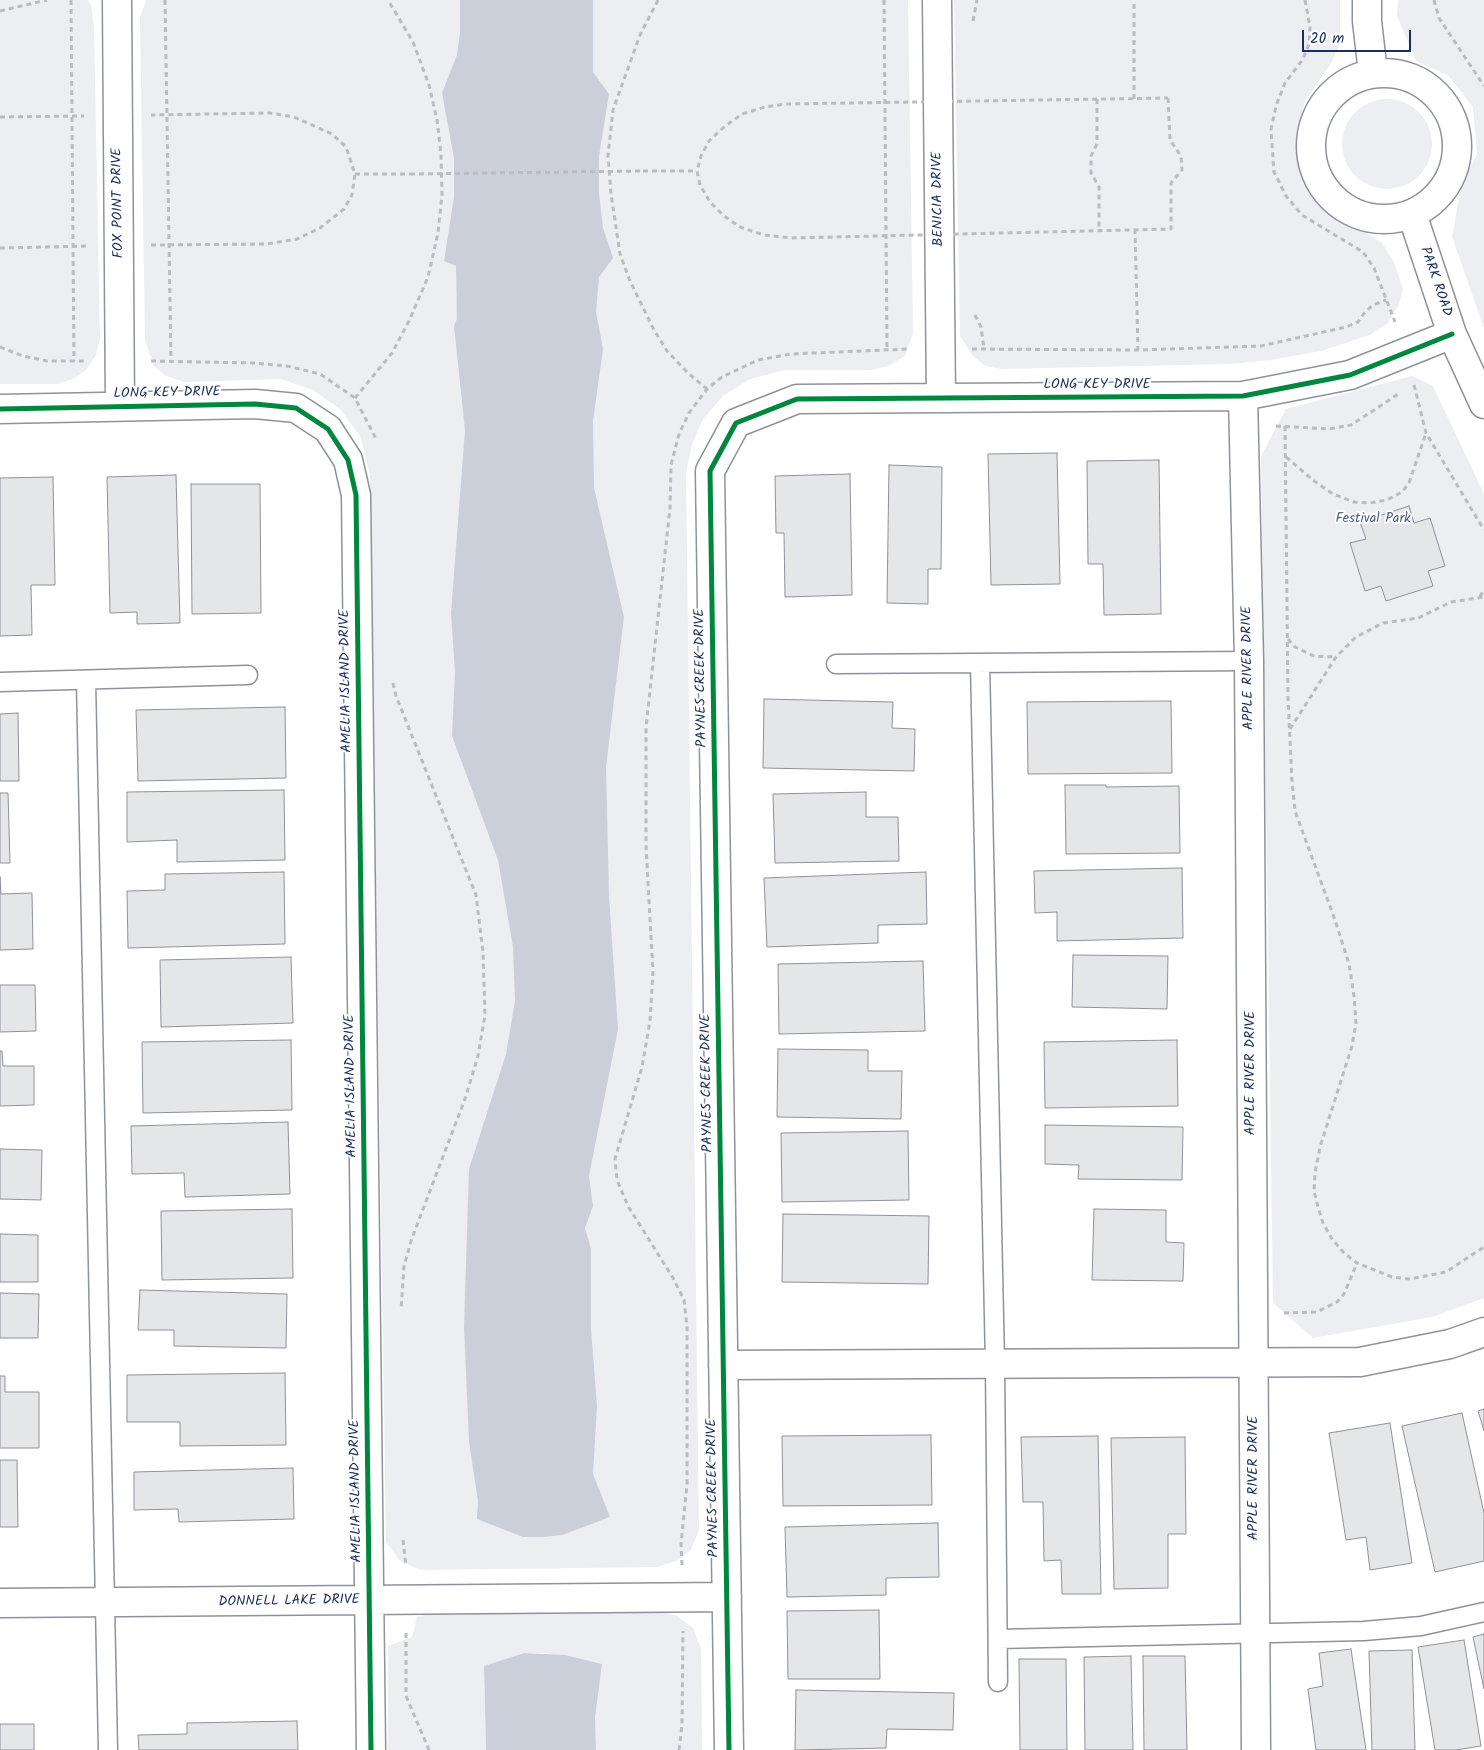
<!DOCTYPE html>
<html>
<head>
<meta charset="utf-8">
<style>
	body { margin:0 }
	#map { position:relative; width:1484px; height:1750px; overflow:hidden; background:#fff; font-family:Kalam,sans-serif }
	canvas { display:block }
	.scale { position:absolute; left:1302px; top:30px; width:109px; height:22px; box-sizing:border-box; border:2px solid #1b2f5e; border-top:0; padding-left:6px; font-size:15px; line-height:18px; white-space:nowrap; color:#1b2f5e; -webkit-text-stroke:4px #fff; paint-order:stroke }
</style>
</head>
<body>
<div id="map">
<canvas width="1484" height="1750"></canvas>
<div class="scale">20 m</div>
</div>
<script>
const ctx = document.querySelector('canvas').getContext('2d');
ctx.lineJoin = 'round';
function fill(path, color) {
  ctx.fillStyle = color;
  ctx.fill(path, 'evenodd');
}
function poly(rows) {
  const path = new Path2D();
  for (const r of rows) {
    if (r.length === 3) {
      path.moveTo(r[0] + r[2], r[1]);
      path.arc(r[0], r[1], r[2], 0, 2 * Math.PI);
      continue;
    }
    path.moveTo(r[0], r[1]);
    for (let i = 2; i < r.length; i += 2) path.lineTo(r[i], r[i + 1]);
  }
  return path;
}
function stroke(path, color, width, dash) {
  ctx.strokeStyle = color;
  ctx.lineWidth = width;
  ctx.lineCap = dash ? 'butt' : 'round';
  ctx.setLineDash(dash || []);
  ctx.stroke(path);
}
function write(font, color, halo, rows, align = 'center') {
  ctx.font = font + ' Kalam,sans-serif';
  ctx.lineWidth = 4;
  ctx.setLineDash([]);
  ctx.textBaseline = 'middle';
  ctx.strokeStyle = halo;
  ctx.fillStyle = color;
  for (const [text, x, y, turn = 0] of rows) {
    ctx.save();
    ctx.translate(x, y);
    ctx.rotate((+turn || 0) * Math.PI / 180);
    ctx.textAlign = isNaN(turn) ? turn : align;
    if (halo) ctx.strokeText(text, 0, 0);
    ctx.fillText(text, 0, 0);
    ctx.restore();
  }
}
const green = poly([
	[0,0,88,0,91,4,94,27,100,339,96,355,86,370,75,378,58,384,0,384],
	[146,0,908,0,913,333,905,356,888,366,872,370,785,370,750,379,723,396,703,419,692,444,686,473,699,1530,691,1550,677,1561,657,1567,421,1570,400,1561,386,1542,370,475,361,438,341,410,313,390,281,379,185,382,166,376,154,366,145,341,140,18],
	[954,0,1340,0,1340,42,1332,62,1305,101,1298,128,1300,158,1309,188,1322,203,1382,243,1394,262,1403,289,1399,304,1388,323,1370,335,1321,351,1271,360,1229,364,1001,369,985,366,972,355,960,336],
	[1398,0,1484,0,1484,328,1452,237,1461,187,1477,154,1473,107,1448,75,1416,61,1397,16],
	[1387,144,45],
	[1412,376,1433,386,1484,494,1484,1298,1432,1317,1313,1338,1273,1303,1261,456,1286,409],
	[661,1612,676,1615,693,1628,701,1648,702,1750,596,1750,595,1718,602,1664,545,1653,524,1653,484,1666,486,1750,388,1750,388,1646,412,1637,417,1617,429,1614]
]);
const water = poly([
	[460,0,593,0,593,72,609,94,599,156,599,193,603,228,613,258,599,277,596,312,603,349,593,421,594,488,624,617,606,767,609,897,618,1029,589,1176,593,1206,585,1228,591,1249,591,1329,597,1406,593,1474,610,1517,562,1535,543,1537,523,1537,477,1519,478,1501,469,1442,464,1327,469,1169,506,1054,515,1001,513,947,498,860,452,736,455,672,451,613,465,430,454,326,457,319,456,266,444,261,454,197,454,158,442,93,457,55,460,32],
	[524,1653,565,1655,602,1664,595,1718,596,1750,486,1750,484,1666]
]);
const building = poly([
	[1057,453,1060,584,991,585,988,454,1057,453],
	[1159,460,1161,614,1104,615,1103,564,1088,564,1087,461,1159,460],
	[889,465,942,467,941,569,928,569,928,604,887,603,889,465],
	[850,474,852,595,785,597,784,533,776,533,775,476,850,474],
	[176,475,180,623,137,624,137,612,110,613,107,477,176,475],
	[53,477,55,585,31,585,32,635,0,636,0,478,53,477],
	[191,484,260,484,261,613,192,614,191,484],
	[1409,506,1414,523,1430,518,1445,566,1428,571,1433,586,1386,601,1381,586,1365,591,1350,543,1366,539,1360,522,1409,506],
	[764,699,893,702,892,728,915,729,914,771,763,768,764,699],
	[1171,701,1172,773,1028,774,1027,702,1171,701],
	[285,707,286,778,138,781,136,710,285,707],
	[18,713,19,781,0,781,0,714,18,713],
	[1065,785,1106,785,1106,787,1179,786,1180,853,1066,854,1065,785],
	[284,790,285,860,177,862,177,840,127,842,127,792,284,790],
	[866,792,866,817,898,817,899,861,775,863,773,794,866,792],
	[0,793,8,793,10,863,0,863,0,793],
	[1182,868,1183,938,1057,941,1057,912,1035,913,1034,871,1182,868],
	[284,872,285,944,128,948,127,891,165,890,165,874,284,872],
	[926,872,927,924,878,925,878,943,767,947,764,878,926,872],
	[0,877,1,894,32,893,33,949,0,950,0,877],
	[1073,955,1168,956,1167,1009,1072,1007,1073,955],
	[291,957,293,1023,161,1027,160,960,291,957],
	[923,961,925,1031,779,1034,778,964,923,961],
	[0,985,35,985,36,1031,0,1032,0,985],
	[291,1040,292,1110,143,1113,142,1042,291,1040],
	[1177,1040,1178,1106,1045,1108,1044,1042,1177,1040],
	[778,1049,868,1050,868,1071,902,1071,901,1119,777,1117,778,1049],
	[0,1051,2,1051,3,1066,34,1066,34,1105,0,1106,0,1051],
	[288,1122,290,1194,185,1197,184,1173,132,1174,131,1126,288,1122],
	[1045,1125,1183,1127,1182,1180,1078,1179,1079,1165,1045,1164,1045,1125],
	[908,1131,909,1200,782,1202,781,1133,908,1131],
	[0,1149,42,1150,41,1200,0,1199,0,1149],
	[292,1209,293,1278,162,1280,161,1211,292,1209],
	[1094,1209,1166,1210,1166,1242,1184,1243,1183,1281,1092,1280,1094,1209],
	[783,1214,929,1216,928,1284,782,1282,783,1214],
	[0,1234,38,1235,38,1282,0,1282,0,1234],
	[140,1290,287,1294,286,1348,174,1346,174,1330,138,1330,140,1290],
	[0,1293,39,1294,38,1338,0,1338,0,1293],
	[285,1373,286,1445,180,1446,180,1422,127,1422,127,1375,285,1373],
	[0,1376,5,1376,5,1392,39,1392,39,1448,0,1448,0,1376],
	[1484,1409,1484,1431,1478,1411,1484,1409],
	[1462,1413,1484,1513,1484,1561,1435,1572,1402,1426,1462,1413],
	[1390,1423,1412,1563,1370,1570,1366,1537,1346,1540,1329,1433,1390,1423],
	[931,1435,932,1505,783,1506,782,1436,931,1435],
	[1098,1436,1101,1594,1062,1594,1061,1560,1044,1561,1043,1502,1023,1502,1021,1437,1098,1436],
	[1185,1437,1186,1534,1168,1534,1168,1588,1114,1589,1111,1438,1185,1437],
	[0,1460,17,1460,18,1527,0,1527,0,1460],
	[293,1468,294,1519,179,1522,178,1509,134,1510,134,1472,293,1468],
	[938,1523,939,1577,886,1578,886,1595,787,1597,785,1527,938,1523],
	[879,1610,880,1679,788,1679,787,1611,879,1610],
	[1484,1634,1484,1689,1473,1637,1484,1634],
	[1464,1640,1481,1746,1456,1750,1435,1750,1418,1647,1464,1640],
	[1351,1649,1366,1750,1316,1750,1308,1689,1323,1686,1319,1653,1351,1649],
	[1412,1650,1415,1750,1372,1750,1369,1651,1412,1650],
	[1131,1656,1133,1750,1085,1750,1084,1657,1131,1656],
	[1143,1656,1185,1656,1187,1750,1144,1750,1143,1656],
	[1019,1659,1066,1659,1067,1750,1020,1750,1019,1659],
	[796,1690,954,1693,953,1730,887,1729,886,1748,795,1750,796,1690],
	[297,1721,298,1750,139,1750,138,1735,187,1734,187,1723,297,1721],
	[0,1724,34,1724,34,1750,0,1750,0,1724]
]);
const path = poly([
	[71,0,74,361],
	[165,0,171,361],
	[658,0,640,35,613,110,608,156,611,194,620,254,630,281,654,330,667,351,688,373,707,389],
	[884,0,887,349],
	[1305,0,1310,27,1309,44,1303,59,1285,83,1276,106,1271,130,1274,172,1286,196,1302,215,1363,252,1374,268,1395,322],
	[1434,0,1439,18,1484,86],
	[0,11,47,0],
	[973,21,977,0],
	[1168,98,1170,140,1181,156,1182,170,1171,183,1171,229,791,238,764,235,740,227,724,216,710,202,700,185,697,171,701,156,709,141,724,127,742,114,765,107,786,104,1168,98],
	[1097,99,1097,144,1091,156,1091,173,1099,187,1099,231],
	[1134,99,1134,0],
	[0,117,84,116],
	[643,171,697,171],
	[355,174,410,174],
	[1135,229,1138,350],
	[151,245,267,244,297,239,320,228,344,209,352,195,355,174,346,147,332,134,294,117,270,113,151,115],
	[0,248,87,246],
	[975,315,981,327,984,349],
	[0,347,23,356,47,361,87,361],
	[972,349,1138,350,1261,346,1346,327,1358,322,1365,312,1373,305,1386,300],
	[151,361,253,363,287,366,320,374,355,398,376,439],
	[1414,385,1426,433,1484,530],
	[355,398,392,353,409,321,428,277,438,233,442,195,441,154,437,120,429,85,413,42,388,0],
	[1276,426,1329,429,1351,425,1400,393],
	[1285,426,1288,697,1292,781,1295,811,1335,920,1349,964,1354,996,1356,1023,1352,1046,1320,1147,1315,1173,1314,1191,1318,1207,1323,1223,1332,1239,1344,1253,1357,1263,1392,1277,1410,1279,1446,1272,1484,1247],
	[1286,457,1314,481,1333,494,1354,502,1370,503,1387,500,1402,492,1409,483,1426,433],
	[1480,597,1484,589],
	[1288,639,1295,647,1314,656,1335,657],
	[393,683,396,696,476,895,483,952,485,1015,478,1056,465,1099,412,1238,404,1266,401,1310],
	[1290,729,1336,657,1356,637,1383,623,1418,618,1451,602,1484,597],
	[1284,1313,1317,1312,1337,1302,1344,1294,1357,1263],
	[403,1540,406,1566],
	[682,1565,681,1544,687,1484,687,1327,684,1300,673,1278,628,1206,617,1180,615,1159,642,1067,650,1021,653,972,646,846,646,727,670,508,671,465,679,434,689,413,707,389,722,377,758,360,791,354,908,349],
	[406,1633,406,1696,429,1750],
	[679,1750,682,1725,683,1631]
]);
const lane = poly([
	[980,663,995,1364,998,1682],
	[836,664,1249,661],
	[86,681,108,1750],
	[0,682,248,675],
	[998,1639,1364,1631,1421,1626,1484,1612]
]);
const street = poly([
	[117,0,120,405],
	[937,0,941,398],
	[1367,0,1367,21,1373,73],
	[1384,146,73],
	[1412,214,1452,334,1484,404],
	[1243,396,1249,661,1256,1750],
	[0,409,255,404,296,408,328,429,348,460,356,495,371,1750],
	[723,1365,1360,1362,1450,1344,1484,1332],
	[0,1603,727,1597],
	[729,1750,710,471,736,423,797,399,1243,396,1350,375,1452,334]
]);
const pathBridge = poly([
	[410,174,643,171]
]);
const cycleway = poly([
	[0,409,255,404,296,408,328,429,348,460,356,495,371,1750],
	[729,1750,710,471,736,423,797,399,1243,396,1350,375,1452,334]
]);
const streetNames = [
	["BENICIA DRIVE",939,199,-91],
	["FOX POINT DRIVE",119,203,-91],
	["PARK ROAD",1435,282,71],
	["LONG KEY DRIVE",1097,386],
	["LONG KEY DRIVE",167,394,-1],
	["APPLE RIVER DRIVE",1249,668,-91],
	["PAYNES CREEK DRIVE",702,678,-91],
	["AMELIA ISLAND DRIVE",347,681,-91],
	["APPLE RIVER DRIVE",1252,1073,-90],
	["PAYNES CREEK DRIVE",708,1083,-91],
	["AMELIA ISLAND DRIVE",352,1086,-91],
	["APPLE RIVER DRIVE",1255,1478,-90],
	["PAYNES CREEK DRIVE",714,1488,-91],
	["AMELIA ISLAND DRIVE",357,1491,-91],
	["DONNELL LAKE DRIVE",289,1602,-1]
];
const parkNames = [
	["Festival Park",1373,520]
];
fill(green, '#edeef2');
fill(water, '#cbcfda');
fill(building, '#e5e6e8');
stroke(building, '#8e929a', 1);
stroke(lane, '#8e929a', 21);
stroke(street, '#8e929a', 31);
stroke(path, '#b9bcc1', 3, [5, 4]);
stroke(lane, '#fff', 18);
stroke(street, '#fff', 28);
stroke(pathBridge, '#b9bcc1', 3, [5, 4]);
stroke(cycleway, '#00873e', 5);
write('14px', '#1b2f5e', '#fff', streetNames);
write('14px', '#4c5c80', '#fff', parkNames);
</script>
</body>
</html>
